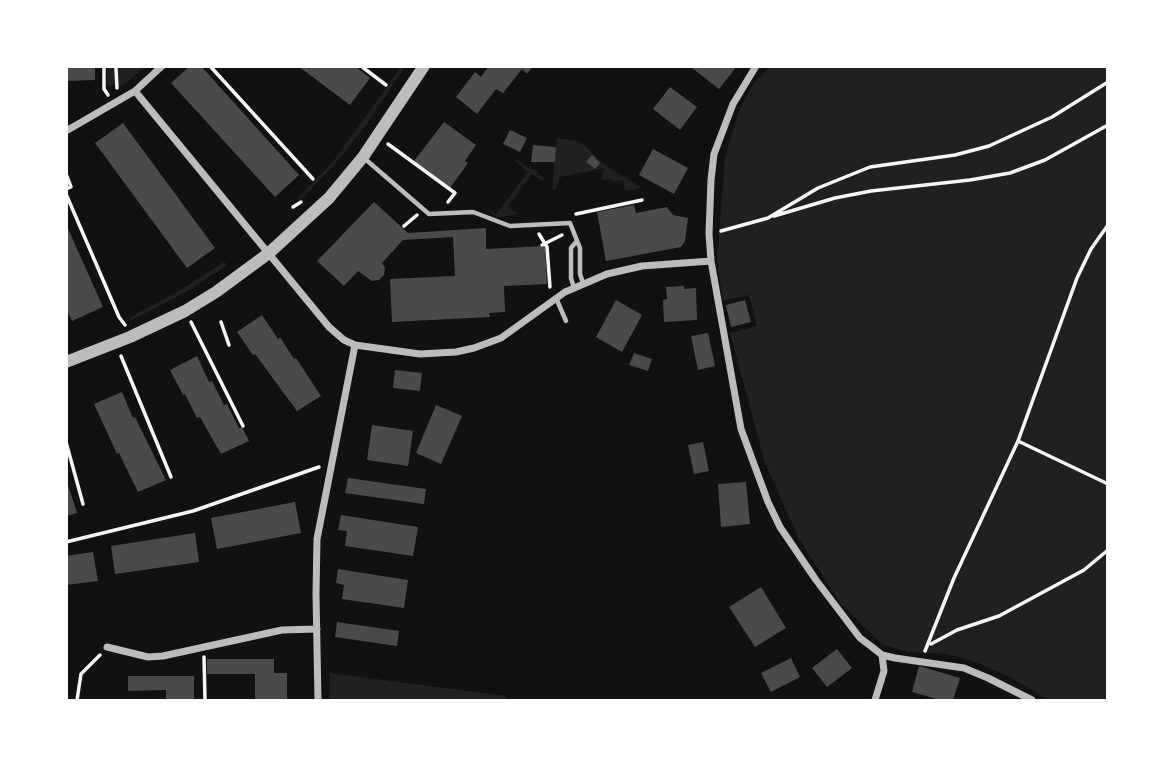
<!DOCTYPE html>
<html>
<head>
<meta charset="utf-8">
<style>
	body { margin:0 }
	#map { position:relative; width:1174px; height:767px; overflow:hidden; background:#111; font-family:"DejaVu Sans",sans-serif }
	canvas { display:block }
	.frame { position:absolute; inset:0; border:68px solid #fff; pointer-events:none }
</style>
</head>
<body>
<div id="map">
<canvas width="1174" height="767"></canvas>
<div class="frame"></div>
</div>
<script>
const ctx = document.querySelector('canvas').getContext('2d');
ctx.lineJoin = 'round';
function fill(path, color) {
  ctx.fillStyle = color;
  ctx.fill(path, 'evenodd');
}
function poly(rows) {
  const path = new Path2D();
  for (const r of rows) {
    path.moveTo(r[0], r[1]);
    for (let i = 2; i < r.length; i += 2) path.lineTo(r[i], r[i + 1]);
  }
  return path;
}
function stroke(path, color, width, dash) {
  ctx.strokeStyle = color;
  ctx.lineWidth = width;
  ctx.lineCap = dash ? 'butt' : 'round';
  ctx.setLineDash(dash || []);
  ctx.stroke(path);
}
const green = poly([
	[107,67,145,67,122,86,107,85],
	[401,67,405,67,364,128,334,165,300,201,298,198,332,163],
	[770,67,1107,67,1107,700,1049,700,1006,675,975,662,947,654,908,652,883,645,840,603,799,539,765,463,730,333,757,326,749,295,723,301,717,262,725,157,740,108,754,83],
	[557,138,581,142,605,165,642,188,625,191,623,180,613,182,611,179,601,180,604,168,560,177,555,190,552,189],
	[517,159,530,169,537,170,537,173,544,178,543,181,532,174,508,206,518,215,497,217,485,208,496,214,528,172,515,161],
	[224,262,227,265,186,292,130,321,129,318,184,288],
	[330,673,506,696,506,700,330,700]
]);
const building = poly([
	[67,66,95,66,95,80,67,81],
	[190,66,201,66,299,175,275,197,171,83],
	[298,66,355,66,370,78,350,105],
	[489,66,533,66,527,74,522,69,503,93,496,89,477,114,456,97,475,72,481,77],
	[693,66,737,66,719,89,692,68],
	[670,87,697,107,680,130,653,109],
	[444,122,476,145,465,161,468,163,450,188,414,161],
	[123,123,215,248,187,268,95,143],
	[510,130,527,138,520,152,503,144],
	[533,145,556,147,555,162,531,162],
	[653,149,688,168,674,194,639,175],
	[592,155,600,163,595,169,586,162],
	[374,202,408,233,486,228,486,249,545,246,547,284,504,286,505,312,489,313,490,317,392,322,390,279,455,276,453,237,403,240,382,263,385,268,384,275,379,280,372,281,358,271,344,286,317,261],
	[634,205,636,213,667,207,673,215,688,218,685,241,681,247,606,261,597,212],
	[66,224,103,307,72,321,66,309],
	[684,286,684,289,696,288,697,320,664,322,663,300,667,299,666,287],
	[616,300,642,315,622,352,596,337],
	[745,300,751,322,731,327,726,305],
	[262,315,278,339,280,337,294,359,296,358,321,396,297,411,255,354,253,355,237,332],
	[708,333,715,366,698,370,691,336],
	[634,353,652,359,648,371,629,365],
	[197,356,209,382,212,381,224,405,227,404,239,428,242,427,249,441,221,454,200,417,197,418,185,394,183,395,170,370],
	[395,370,422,373,420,391,393,388],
	[122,392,133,418,135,417,166,480,138,492,119,453,117,454,94,404],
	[436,405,462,416,441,464,416,453],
	[372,425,413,431,408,466,367,460],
	[703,442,709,471,694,474,688,445],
	[348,478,426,489,424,504,345,493],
	[66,479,77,513,66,516],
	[746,482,750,524,721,527,718,484],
	[295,502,301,533,217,549,211,518],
	[341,515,418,527,413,556,345,546,347,531,338,530],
	[195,533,199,562,115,574,111,546],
	[93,552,98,581,66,585,66,556],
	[338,569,408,580,404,608,342,599,344,585,336,583],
	[761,587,786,628,755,647,729,607],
	[337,622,399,631,397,646,335,637],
	[837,649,852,668,827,687,812,668],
	[791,658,800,677,771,692,761,673],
	[207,659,274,659,274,673,287,673,287,700,255,700,255,674,207,674],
	[919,666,960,678,953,700,940,700,912,692],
	[128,676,194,676,194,700,166,700,166,690,128,691]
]);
const path = poly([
	[104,66,104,89,108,95],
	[210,66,313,179],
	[361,66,386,85],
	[116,69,117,88],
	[388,144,455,193,448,202],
	[66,174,71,187,66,189],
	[66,194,119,317,125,325],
	[293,207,301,202],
	[576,214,642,200],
	[774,216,835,198,871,191,970,180,1010,173,1045,160,1108,125],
	[404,226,417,215],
	[721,231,768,218,818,188,870,167,955,155,989,146,1052,117,1108,82],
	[539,234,547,247,550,287],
	[542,245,562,235],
	[191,322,243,426],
	[221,322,229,345],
	[121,356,171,477],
	[1018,441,1108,484],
	[66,442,83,504],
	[66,542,193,511,319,467],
	[931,644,957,630,999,616,1084,570,1108,550],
	[925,651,954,578,1018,441,1077,278,1091,249,1108,225],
	[204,657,205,700],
	[77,700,81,674,100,655]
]);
const service = poly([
	[364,158,429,214,473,212,510,226,570,223,580,248,580,274,583,283],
	[574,288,571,278,571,248,576,242],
	[556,298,566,321]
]);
const minor = poly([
	[756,66,733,104,714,154,711,180,709,234,711,261,741,429,768,502,780,527,816,580,860,638,872,647,882,655,895,658,964,668,988,678,1032,700],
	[135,91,329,327,344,340,355,345,420,354,456,352,474,348,501,338,565,292,607,274,642,266,711,261],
	[66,131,135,91,162,66],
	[107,647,148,657,163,656,282,630,317,629],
	[318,700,316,594,317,539,355,345],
	[875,700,884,671,882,655]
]);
const tertiary = poly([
	[66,362,130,337,185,311,216,292,269,253,329,198,363,157,424,66]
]);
fill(green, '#202020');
fill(building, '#4a4a4a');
stroke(path, '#f5f5f5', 3.5);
stroke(service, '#bcbcbc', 4.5);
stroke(minor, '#bcbcbc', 7);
stroke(tertiary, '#bcbcbc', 12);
</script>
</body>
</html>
